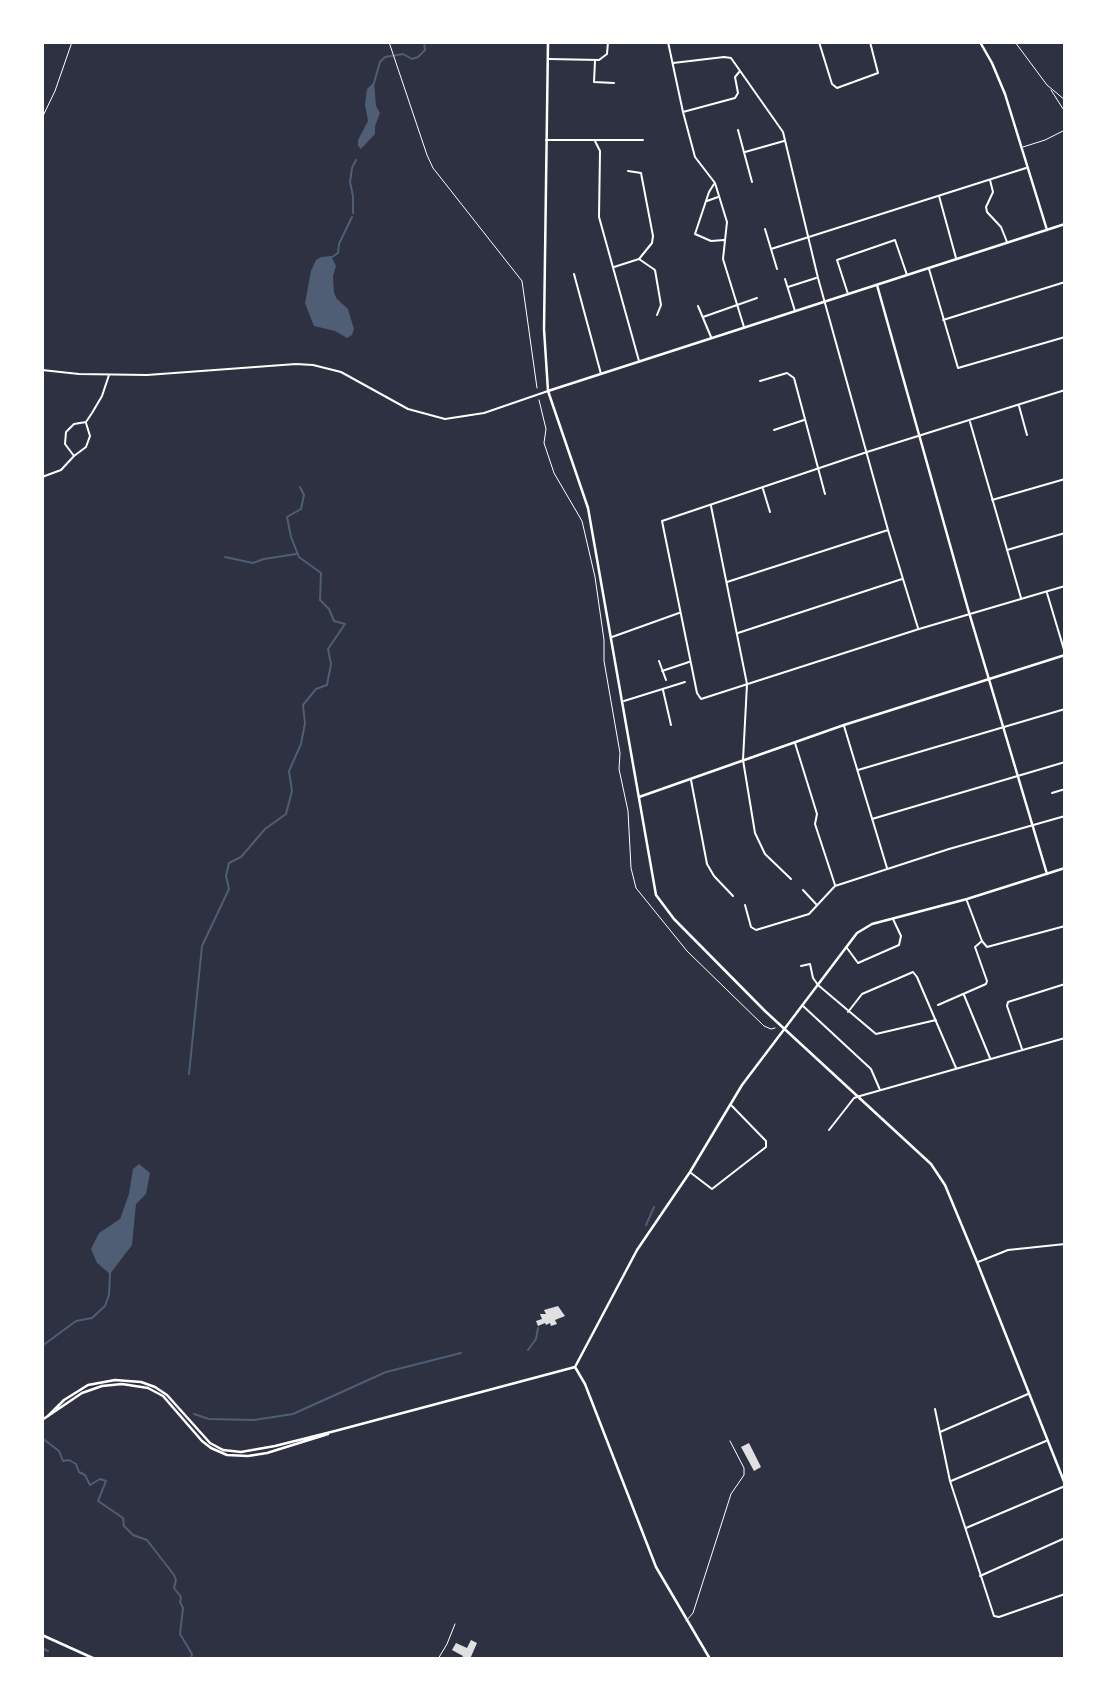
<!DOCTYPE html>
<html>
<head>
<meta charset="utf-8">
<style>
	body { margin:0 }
	#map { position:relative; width:1107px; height:1701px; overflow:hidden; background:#2d3142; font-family:"PT Sans Narrow",sans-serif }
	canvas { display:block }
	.frame { position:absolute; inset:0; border:44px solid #fff; pointer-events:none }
</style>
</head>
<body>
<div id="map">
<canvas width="1107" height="1701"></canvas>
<div class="frame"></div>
</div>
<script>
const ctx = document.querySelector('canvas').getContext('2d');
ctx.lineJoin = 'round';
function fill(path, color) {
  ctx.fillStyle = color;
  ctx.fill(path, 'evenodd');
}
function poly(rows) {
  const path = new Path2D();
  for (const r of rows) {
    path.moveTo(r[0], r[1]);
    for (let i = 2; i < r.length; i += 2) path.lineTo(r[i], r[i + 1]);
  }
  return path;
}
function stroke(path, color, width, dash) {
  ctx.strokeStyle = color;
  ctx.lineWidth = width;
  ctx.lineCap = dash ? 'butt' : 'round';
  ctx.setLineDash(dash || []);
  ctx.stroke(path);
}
const water = poly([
	[374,82,376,106,380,113,375,126,375,134,361,149,358,146,358,140,368,121,365,105,367,89],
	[331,256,336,266,333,276,334,293,337,299,348,309,354,329,352,335,347,338,335,331,314,326,305,303,311,271,316,260,321,257],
	[139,1164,150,1173,146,1194,136,1204,132,1245,110,1274,97,1263,91,1249,99,1233,120,1219,129,1194,133,1169]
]);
const stream = poly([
	[374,83,380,62,385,57,403,54,412,59,418,57,425,50,424,42],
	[353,213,353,196,350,182,352,168,356,160],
	[332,257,338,253,339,244,352,217],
	[225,557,253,563,264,559,296,554],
	[189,1074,202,946,229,889,226,876,229,863,241,857,265,829,286,814,292,791,289,771,301,744,305,723,303,705,316,689,327,685,331,664,328,649,345,624,334,621,329,609,320,600,321,573,299,557,291,537,287,517,301,509,304,495,300,487],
	[646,1225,654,1207],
	[42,1346,76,1321,92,1318,105,1306,109,1295,110,1274],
	[528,1350,536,1339,538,1328],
	[194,1414,209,1419,254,1420,293,1414,386,1372,461,1353],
	[42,1438,59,1451,63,1461,69,1460,76,1464,79,1472,85,1475,90,1485,100,1479,106,1481,98,1501,123,1518,124,1526,133,1535,147,1540,174,1575,176,1580,174,1588,181,1597,180,1602,183,1608,180,1634,192,1654,191,1659],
	[42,1648,48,1651]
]);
const building = poly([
	[558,1306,565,1316,555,1320,557,1324,551,1326,550,1323,546,1325,545,1323,538,1326,536,1321,542,1319,540,1314,546,1314,544,1310],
	[749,1443,761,1467,754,1471,741,1447],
	[471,1640,477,1643,470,1659,461,1659,463,1656,452,1650,456,1643,467,1648]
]);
const path = poly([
	[389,42,427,155,433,168,522,281,537,388],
	[42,118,55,91,72,42],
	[539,400,546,429,544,443,554,473,582,521,595,577,604,640,604,661,620,753,619,769,628,811,631,868,636,888,687,951,764,1026,771,1029,775,1028]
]);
const service = poly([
	[1015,42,1047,85,1065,100],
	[1051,90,1065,112],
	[1023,147,1045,140,1065,130],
	[686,1621,693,1613,731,1494,744,1475,744,1468,730,1441],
	[438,1659,447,1644,455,1624]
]);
const minor = poly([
	[668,42,683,112,695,157,715,183,727,222,723,259,744,327],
	[819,42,832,84,837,88,878,73,870,42],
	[549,59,599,60,607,54,608,42],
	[595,61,594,82,614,83],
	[673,63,724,57,731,58,783,132,818,278,888,530,918,628],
	[683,112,735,98,738,93,735,77,740,71],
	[738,130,752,182],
	[546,140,643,140],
	[595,141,600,151,599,217,639,361],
	[745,152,784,141],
	[628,171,641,173,653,236,652,243,639,259],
	[990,180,993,192,986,207,987,212,1001,227,1007,242],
	[714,184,709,192,695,234,711,241,724,240],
	[939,196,956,258],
	[707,201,718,197],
	[765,229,777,269],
	[771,249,1026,168],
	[614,267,639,259,655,270,661,305,657,315],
	[929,269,958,368,1065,337],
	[574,274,601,374],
	[785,279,795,311],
	[788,287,816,278],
	[848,294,837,260,895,240,907,275],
	[698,306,711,337],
	[703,317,757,298],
	[943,320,1065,282],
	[42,370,79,374,147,375,296,364,313,365,341,372,408,409,445,419,484,413,548,391],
	[760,381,787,373,794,378,825,494],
	[1065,390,867,452,662,521,697,693,701,699,919,629,1065,586],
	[1019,406,1027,435],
	[970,422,1021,598],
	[774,430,804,420],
	[74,456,65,444,66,432,74,424,86,422,92,413,102,396,109,375],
	[42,477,61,470,74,456,86,447,90,436,86,423],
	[763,489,770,512],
	[992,500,1065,479],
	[711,506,747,684,743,760,755,833,765,854,791,879],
	[1007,550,1065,533],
	[727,582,888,530],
	[1047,593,1065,653],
	[738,633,902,579],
	[612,637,679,613],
	[659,661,666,680],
	[662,671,689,662],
	[663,690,671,725],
	[624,701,685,682],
	[844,726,887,868],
	[795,743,817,814,815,824,835,885],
	[858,770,1065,709],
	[691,780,707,864,714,876,733,896],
	[1052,793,1065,789],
	[872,819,1065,762],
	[803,890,816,904],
	[967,901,982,941,987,947,1065,926],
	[745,905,751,927,756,930,809,914,835,886,949,849,1065,816],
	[847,948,858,963,899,945,901,936,893,919],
	[801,966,810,964,813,978,818,985,876,1034,936,1020],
	[964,995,990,1058],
	[938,1005,986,984,987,981,975,947,982,941],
	[803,1006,871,1069,880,1090],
	[848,1012,862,994,913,972,917,977,956,1068],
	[1022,1049,1007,1006,1008,1002,1065,984],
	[829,1130,854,1098,860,1096,1065,1038],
	[691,1173,712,1189,766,1147,766,1141,731,1105],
	[978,1262,1008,1250,1065,1244],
	[935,1409,950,1481,994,1616,999,1617,1065,1594],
	[940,1432,1028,1394],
	[951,1481,1046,1441],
	[966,1528,1065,1486],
	[980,1576,1065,1538]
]);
const tertiary = poly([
	[548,42,544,329,548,391,588,508,656,895,674,919,765,1011,931,1164,945,1185,977,1262,1065,1484],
	[980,42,992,63,1005,94,1047,230],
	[877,285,968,609,1047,874],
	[548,391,1065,224],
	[639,797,844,725,1065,655],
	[575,1367,585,1384,656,1567,710,1659],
	[48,1416,64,1400,88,1385,115,1380,141,1382,155,1387,167,1395,210,1443,223,1450,241,1452,275,1446,335,1431,575,1367,637,1250,690,1172,742,1085,857,933,872,924,967,899,1065,868],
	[42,1420,82,1393,102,1386,122,1384,148,1388,163,1396,202,1441,211,1448,227,1455,248,1456,267,1453,328,1434],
	[42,1635,95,1659]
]);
fill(water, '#4f5d75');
stroke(stream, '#4f5d75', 2);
fill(building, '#e0e0e3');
stroke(path, '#fff', 1);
stroke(service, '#fff', 1);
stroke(minor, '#fff', 2);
stroke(tertiary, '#fff', 2.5);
</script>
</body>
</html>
